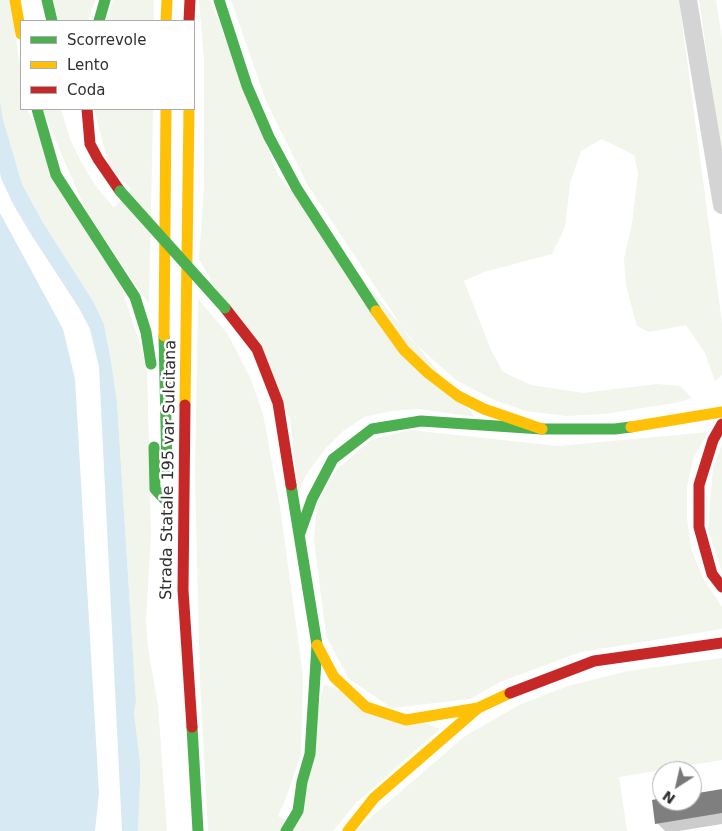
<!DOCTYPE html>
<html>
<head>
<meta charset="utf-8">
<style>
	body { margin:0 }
	#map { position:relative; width:722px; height:831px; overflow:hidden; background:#fff; font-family:"DejaVu Sans",sans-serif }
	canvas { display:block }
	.legend { position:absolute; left:20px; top:20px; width:175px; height:90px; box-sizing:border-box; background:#fff; border:1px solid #acacac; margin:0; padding:6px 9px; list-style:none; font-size:15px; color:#2f2f2f }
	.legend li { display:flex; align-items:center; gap:10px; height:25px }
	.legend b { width:25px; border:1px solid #acacac }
	.north { position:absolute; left:652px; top:761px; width:50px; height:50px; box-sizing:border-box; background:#fff; border:1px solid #acacac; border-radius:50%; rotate:215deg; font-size:14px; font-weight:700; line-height:20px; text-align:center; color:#2f2f2f }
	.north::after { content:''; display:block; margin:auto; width:18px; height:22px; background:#787878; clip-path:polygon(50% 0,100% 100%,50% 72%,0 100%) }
</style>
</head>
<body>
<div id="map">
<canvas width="722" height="831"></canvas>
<ul class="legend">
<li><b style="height:6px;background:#4caf50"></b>Scorrevole</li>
<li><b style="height:6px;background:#ffc107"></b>Lento</li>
<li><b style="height:6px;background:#c62828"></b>Coda</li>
</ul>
<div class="north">N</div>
</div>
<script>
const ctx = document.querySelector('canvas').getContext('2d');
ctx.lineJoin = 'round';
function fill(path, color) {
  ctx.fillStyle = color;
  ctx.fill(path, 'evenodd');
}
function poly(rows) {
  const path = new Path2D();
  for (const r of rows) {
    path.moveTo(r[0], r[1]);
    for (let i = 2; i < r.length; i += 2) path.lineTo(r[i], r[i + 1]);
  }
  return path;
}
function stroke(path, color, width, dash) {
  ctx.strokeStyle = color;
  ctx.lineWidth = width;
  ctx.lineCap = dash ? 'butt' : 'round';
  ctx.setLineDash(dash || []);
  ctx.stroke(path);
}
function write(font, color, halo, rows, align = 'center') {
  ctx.font = font + ' "DejaVu Sans",sans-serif';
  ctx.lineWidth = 5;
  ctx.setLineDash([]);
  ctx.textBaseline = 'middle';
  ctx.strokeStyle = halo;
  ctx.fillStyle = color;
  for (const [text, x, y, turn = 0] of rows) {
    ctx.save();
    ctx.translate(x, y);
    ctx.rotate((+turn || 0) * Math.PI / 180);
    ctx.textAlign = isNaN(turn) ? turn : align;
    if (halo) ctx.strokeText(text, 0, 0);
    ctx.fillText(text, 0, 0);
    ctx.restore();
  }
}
const green = poly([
	[0,0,10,0,21,72,21,109,27,109,121,286,147,366,151,535,146,621,148,648,158,706,167,831,138,831,140,785,140,762,134,712,136,701,117,402,111,361,104,324,93,301,42,221,22,184,3,119,0,101],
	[53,0,95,0,88,21,58,21],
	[113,0,154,0,154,21,106,21],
	[199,0,210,0,278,175,475,417,419,409,391,411,364,417,342,432,325,449,306,475,298,493,290,419,199,259,204,187,204,60],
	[231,0,679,0,722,323,722,375,715,381,705,353,686,325,649,332,637,326,626,286,624,259,632,224,638,173,634,155,602,139,581,151,570,183,565,227,552,254,484,272,464,281,491,350,503,372,531,385,583,393,657,384,680,386,692,398,675,403,604,414,566,416,526,411,492,399,456,380,410,339,307,184,266,101],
	[699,0,716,0,722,39,722,157],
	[42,109,61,109,70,139,80,160,95,185,114,208,131,189,109,166,94,109,153,109,149,304,86,211],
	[198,299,227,333,250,377,263,414,280,507,303,676,301,754,286,798,278,816,293,825,324,684,440,729,357,802,333,831,208,831,200,680,195,476],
	[410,430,558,446,708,432,693,459,687,487,687,518,691,549,703,578,722,607,722,629,581,652,500,682,470,699,392,708,349,679,326,636,314,540,317,503,336,470,372,439],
	[722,444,722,572,708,530,713,468],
	[722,658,722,760,619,777,627,831,355,831,465,736,521,704,568,686,628,671]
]);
const water = poly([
	[0,101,3,119,22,184,42,221,93,301,104,324,111,361,117,402,136,701,134,712,140,762,140,785,138,831,122,831,99,367,90,329,79,308,32,236,13,204,1,178,0,172],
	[0,213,63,329,75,379,99,793,95,831,0,831]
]);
const shadow = poly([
	[722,790,722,824,679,831,665,831,657,823,662,800,662,801,692,801,692,795]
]);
const building = poly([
	[722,789,722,813,655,824,652,800,662,798,662,801,692,801,692,794]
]);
const street = poly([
	[688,0,722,205]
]);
const fast = poly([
	[47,0,52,21],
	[219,0,247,86,269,137,297,189,376,311],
	[99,21,105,0],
	[37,109,56,175,135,297,146,332,151,364],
	[164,336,167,470],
	[154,447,155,489,168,503],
	[300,533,312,499,333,459,372,429,421,421,542,429,615,429,631,427],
	[192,727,198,831],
	[286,831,298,811,302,782,310,754,317,645,291,485]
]);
const slow = poly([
	[15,0,21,34],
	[166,21,167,0],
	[376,311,404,350,428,373,458,396,484,409,542,429],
	[164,336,166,109],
	[185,405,189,109],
	[631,427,722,412],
	[317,645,334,677,366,707,406,720,478,708],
	[348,831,374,798,478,708,510,693]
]);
const jam = poly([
	[189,21,190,0],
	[87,109,90,144,98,159,120,191],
	[225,308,257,349,278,403,291,485],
	[185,405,183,590,192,727],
	[722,424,713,440,699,485,699,527,712,574,722,587],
	[510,693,594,661,722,643]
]);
const fastBridge = poly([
	[120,191,225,308]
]);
const streetNames = [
	["Strada Statale 195 var Sulcitana",169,470,-89]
];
fill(green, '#f1f5eb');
fill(water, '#d7eaf3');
fill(shadow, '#0003');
fill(building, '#7f7f7f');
stroke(street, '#d4d4d4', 18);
stroke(fast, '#4caf50', 11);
stroke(slow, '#ffc107', 11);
stroke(jam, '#c62828', 11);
stroke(fastBridge, '#4caf50', 11);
write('16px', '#2f2f2f', '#fff', streetNames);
</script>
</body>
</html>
